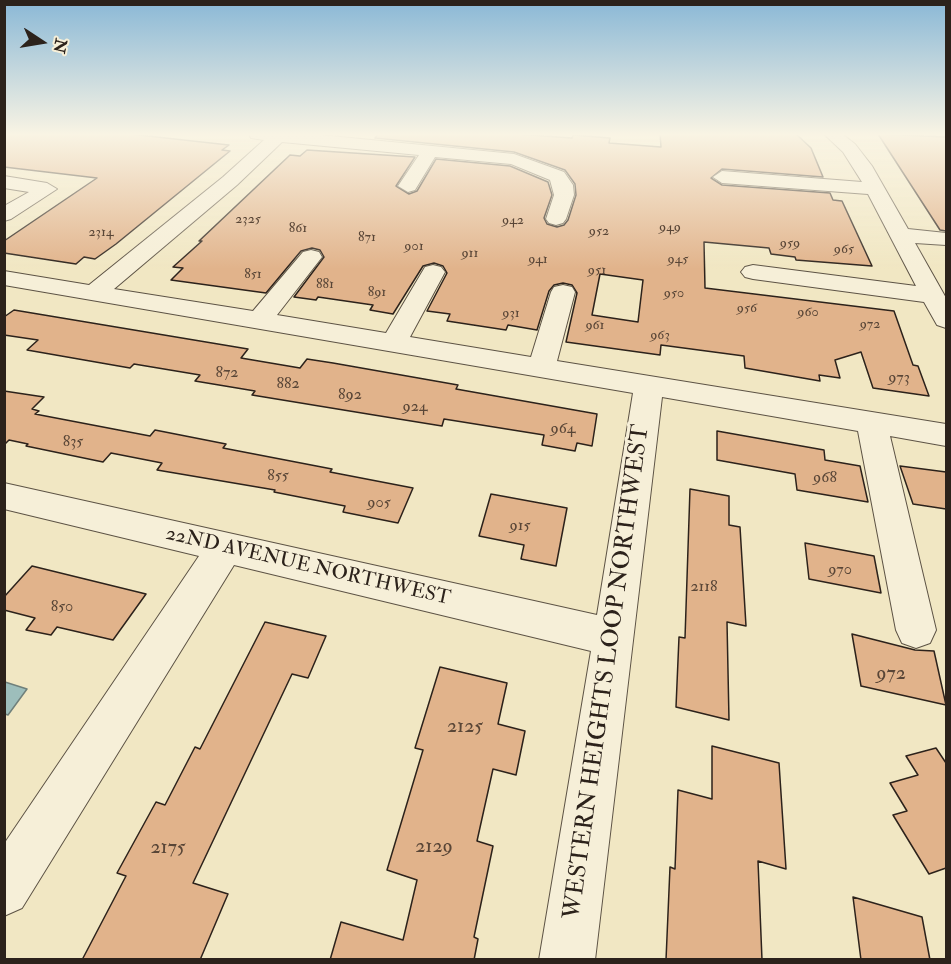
<!DOCTYPE html>
<html>
<head>
<meta charset="utf-8">
<style>
	body { margin:0 }
	#map { position:relative; width:951px; height:964px; overflow:hidden; background:#f1e7c3; font-family:"IM FELL Double Pica",serif }
	canvas { display:block }
	.frame { position:absolute; inset:0; border:6px solid #2c221b; pointer-events:none }
	.north { position:absolute; left:12px; top:12px; width:60px; height:60px; -webkit-text-stroke:4px #f6efd8; paint-order:stroke; rotate:102deg; font-size:16px; font-weight:700; line-height:24px; text-align:center; color:#2c221b }
	.north::after { content:''; display:block; margin:auto; width:21px; height:27px; background:#2c221b; clip-path:polygon(50% 0,100% 100%,50% 72%,0 100%) }
</style>
</head>
<body>
<div id="map">
<canvas width="951" height="964"></canvas>
<div class="frame"></div>
<div class="north">N</div>
</div>
<script>
const ctx = document.querySelector('canvas').getContext('2d');
ctx.lineJoin = 'round';
function fill(path, color) {
  ctx.fillStyle = color;
  ctx.fill(path, 'evenodd');
}
function poly(rows) {
  const path = new Path2D();
  for (const r of rows) {
    path.moveTo(r[0], r[1]);
    for (let i = 2; i < r.length; i += 2) path.lineTo(r[i], r[i + 1]);
  }
  return path;
}
function stroke(path, color, width, dash) {
  ctx.strokeStyle = color;
  ctx.lineWidth = width;
  ctx.lineCap = dash ? 'butt' : 'round';
  ctx.setLineDash(dash || []);
  ctx.stroke(path);
}
function write(font, color, halo, rows, align = 'center') {
  ctx.font = font + ' "IM FELL Double Pica",serif';
  ctx.lineWidth = 6;
  ctx.setLineDash([]);
  ctx.textBaseline = 'middle';
  ctx.strokeStyle = halo;
  ctx.fillStyle = color;
  for (const [text, x, y, turn = 0] of rows) {
    ctx.save();
    ctx.translate(x, y);
    ctx.rotate((+turn || 0) * Math.PI / 180);
    ctx.textAlign = isNaN(turn) ? turn : align;
    if (halo) ctx.strokeText(text, 0, 0);
    ctx.fillText(text, 0, 0);
    ctx.restore();
  }
}
const water = poly([
	[5,682,27,689,8,715,5,714,5,682]
]);
const building = poly([
	[4,134,130,134,229,145,222,150,230,151,116,244,95,259,84,257,76,264,4,253,4,241,97,178,4,167,4,134],
	[378,134,516,134,572,138,573,135,610,138,609,143,661,147,660,134,796,134,811,148,823,177,722,169,711,178,722,185,830,193,833,200,842,201,872,266,796,260,795,257,771,254,769,248,704,242,705,288,894,311,913,365,918,366,929,396,873,388,861,352,835,360,840,378,819,375,820,381,745,368,744,356,661,345,660,355,566,342,577,293,572,285,563,283,554,285,549,291,537,330,508,325,506,330,447,321,450,314,427,311,447,273,443,266,434,263,423,266,393,314,370,310,373,305,318,297,316,300,294,297,324,257,320,250,312,248,301,251,266,293,171,280,183,268,173,267,202,241,199,241,290,155,300,156,307,150,415,157,396,186,409,194,417,191,436,159,510,166,548,182,552,195,544,218,547,224,557,227,564,225,568,220,576,195,575,184,565,170,514,152,375,138,378,134],
	[600,274,643,280,638,322,592,315,600,274],
	[878,134,946,137,946,231,940,230,878,134],
	[14,310,248,349,241,358,300,368,307,359,333,363,458,385,456,389,597,414,592,446,577,443,575,451,542,445,544,435,444,419,442,426,374,415,252,395,255,391,195,381,200,375,134,364,130,368,27,350,38,340,4,335,4,317,14,310],
	[4,391,44,397,32,409,39,411,35,414,150,436,155,430,226,444,223,448,332,469,330,472,413,488,398,523,343,512,345,506,274,492,275,490,157,470,162,463,111,453,103,462,26,446,28,444,9,440,4,445,4,391],
	[717,431,824,450,825,460,860,466,868,502,797,490,795,474,717,460,717,431],
	[900,466,946,472,946,509,913,504,900,466],
	[690,489,729,496,729,525,740,527,746,626,727,622,729,720,676,707,679,637,685,638,690,489],
	[491,494,567,508,556,566,521,559,524,545,479,536,491,494],
	[805,543,874,556,881,593,809,579,805,543],
	[32,566,146,594,113,640,57,627,51,635,26,630,35,618,4,610,4,597,32,566],
	[265,622,326,636,308,678,292,674,193,883,228,894,200,960,82,960,126,876,117,873,156,802,165,805,195,747,200,749,265,622],
	[852,634,915,650,934,651,946,705,861,686,852,634],
	[440,667,507,683,498,724,525,731,516,775,493,769,477,841,493,846,474,937,478,939,474,960,330,960,341,922,403,940,417,880,387,870,423,750,415,748,440,667],
	[712,746,779,763,786,869,758,861,762,960,666,960,670,867,675,869,678,790,712,799,712,746],
	[936,748,946,763,946,868,929,874,893,815,907,811,890,783,918,775,906,756,936,748],
	[853,897,922,917,930,960,861,960,853,897]
]);
const minor = poly([
	[249,134,310,134,514,154,564,172,573,185,574,195,566,219,563,223,556,225,549,223,546,219,554,195,550,180,511,164,435,157,415,190,408,192,398,186,419,155,282,142,237,185,114,289,253,311,303,252,311,250,319,252,322,257,277,315,386,333,425,267,433,265,441,267,445,272,410,337,531,357,551,292,554,287,563,285,572,287,575,292,557,361,946,424,946,446,890,436,936,630,930,643,916,648,902,643,896,630,858,431,662,397,595,960,539,960,591,651,234,565,22,908,4,916,4,844,199,556,4,509,4,483,597,615,633,393,4,285,4,271,89,285,223,177,264,140,251,138,249,134],
	[824,134,842,134,855,144,872,166,908,229,946,233,946,245,915,243,946,298,946,328,937,325,924,302,753,279,745,277,741,272,745,267,753,265,916,286,868,194,722,183,713,177,722,171,862,182,843,152,824,134],
	[4,176,47,183,57,189,11,219,4,221,4,206,29,192,4,188,4,176]
]);
const farNumbernames = [
	["2325",248,220],
	["942",513,221],
	["949",670,228],
	["861",298,229],
	["952",599,232],
	["2314",101,233],
	["871",367,238],
	["959",790,244],
	["901",414,247],
	["965",844,250],
	["911",470,254],
	["941",538,260],
	["945",678,260],
	["951",597,271],
	["851",253,275],
	["881",325,285],
	["891",377,293],
	["950",674,294],
	["956",747,309],
	["960",808,313],
	["931",511,314],
	["972",870,325],
	["961",595,326],
	["963",660,336]
];
const numberNames = [
	["872",227,374],
	["973",899,379],
	["882",288,385],
	["892",350,396],
	["924",415,408],
	["964",563,430],
	["835",73,443],
	["855",278,477],
	["968",825,479],
	["905",379,504],
	["915",520,527],
	["970",840,571],
	["2118",704,588],
	["850",62,608]
];
const streetNames = [
	["22ND AVENUE NORTHWEST",308,567,13]
];
const nearNumbernames = [
	["972",891,675],
	["2125",465,728],
	["2129",434,848],
	["2175",168,849]
];
const nearStreetnames = [
	["WESTERN HEIGHTS LOOP NORTHWEST",608,672,-82]
];
fill(water, '#9dbebb');
stroke(water, '#70807b', 1.5);
fill(building, '#e1b38b');
stroke(building, '#2c221b', 1.5);
stroke(minor, '#5d5345', 2);
fill(minor, '#f6efd8');
const sky = ctx.createLinearGradient(0, 0, 0, 269);
sky.addColorStop(0, '#8ab8d6');
sky.addColorStop(0.5, '#f9f4e4');
sky.addColorStop(1, '#f9f4e400');
ctx.fillStyle = sky;
ctx.fillRect(0, 0, 951, 269);
write('14px', '#594637', null, farNumbernames);
write('16px', '#594637', null, numberNames);
write('20px', '#2c221b', '#f6efd8', streetNames);
write('20px', '#594637', null, nearNumbernames);
write('24px', '#2c221b', '#f6efd8', nearStreetnames);
</script>
</body>
</html>
